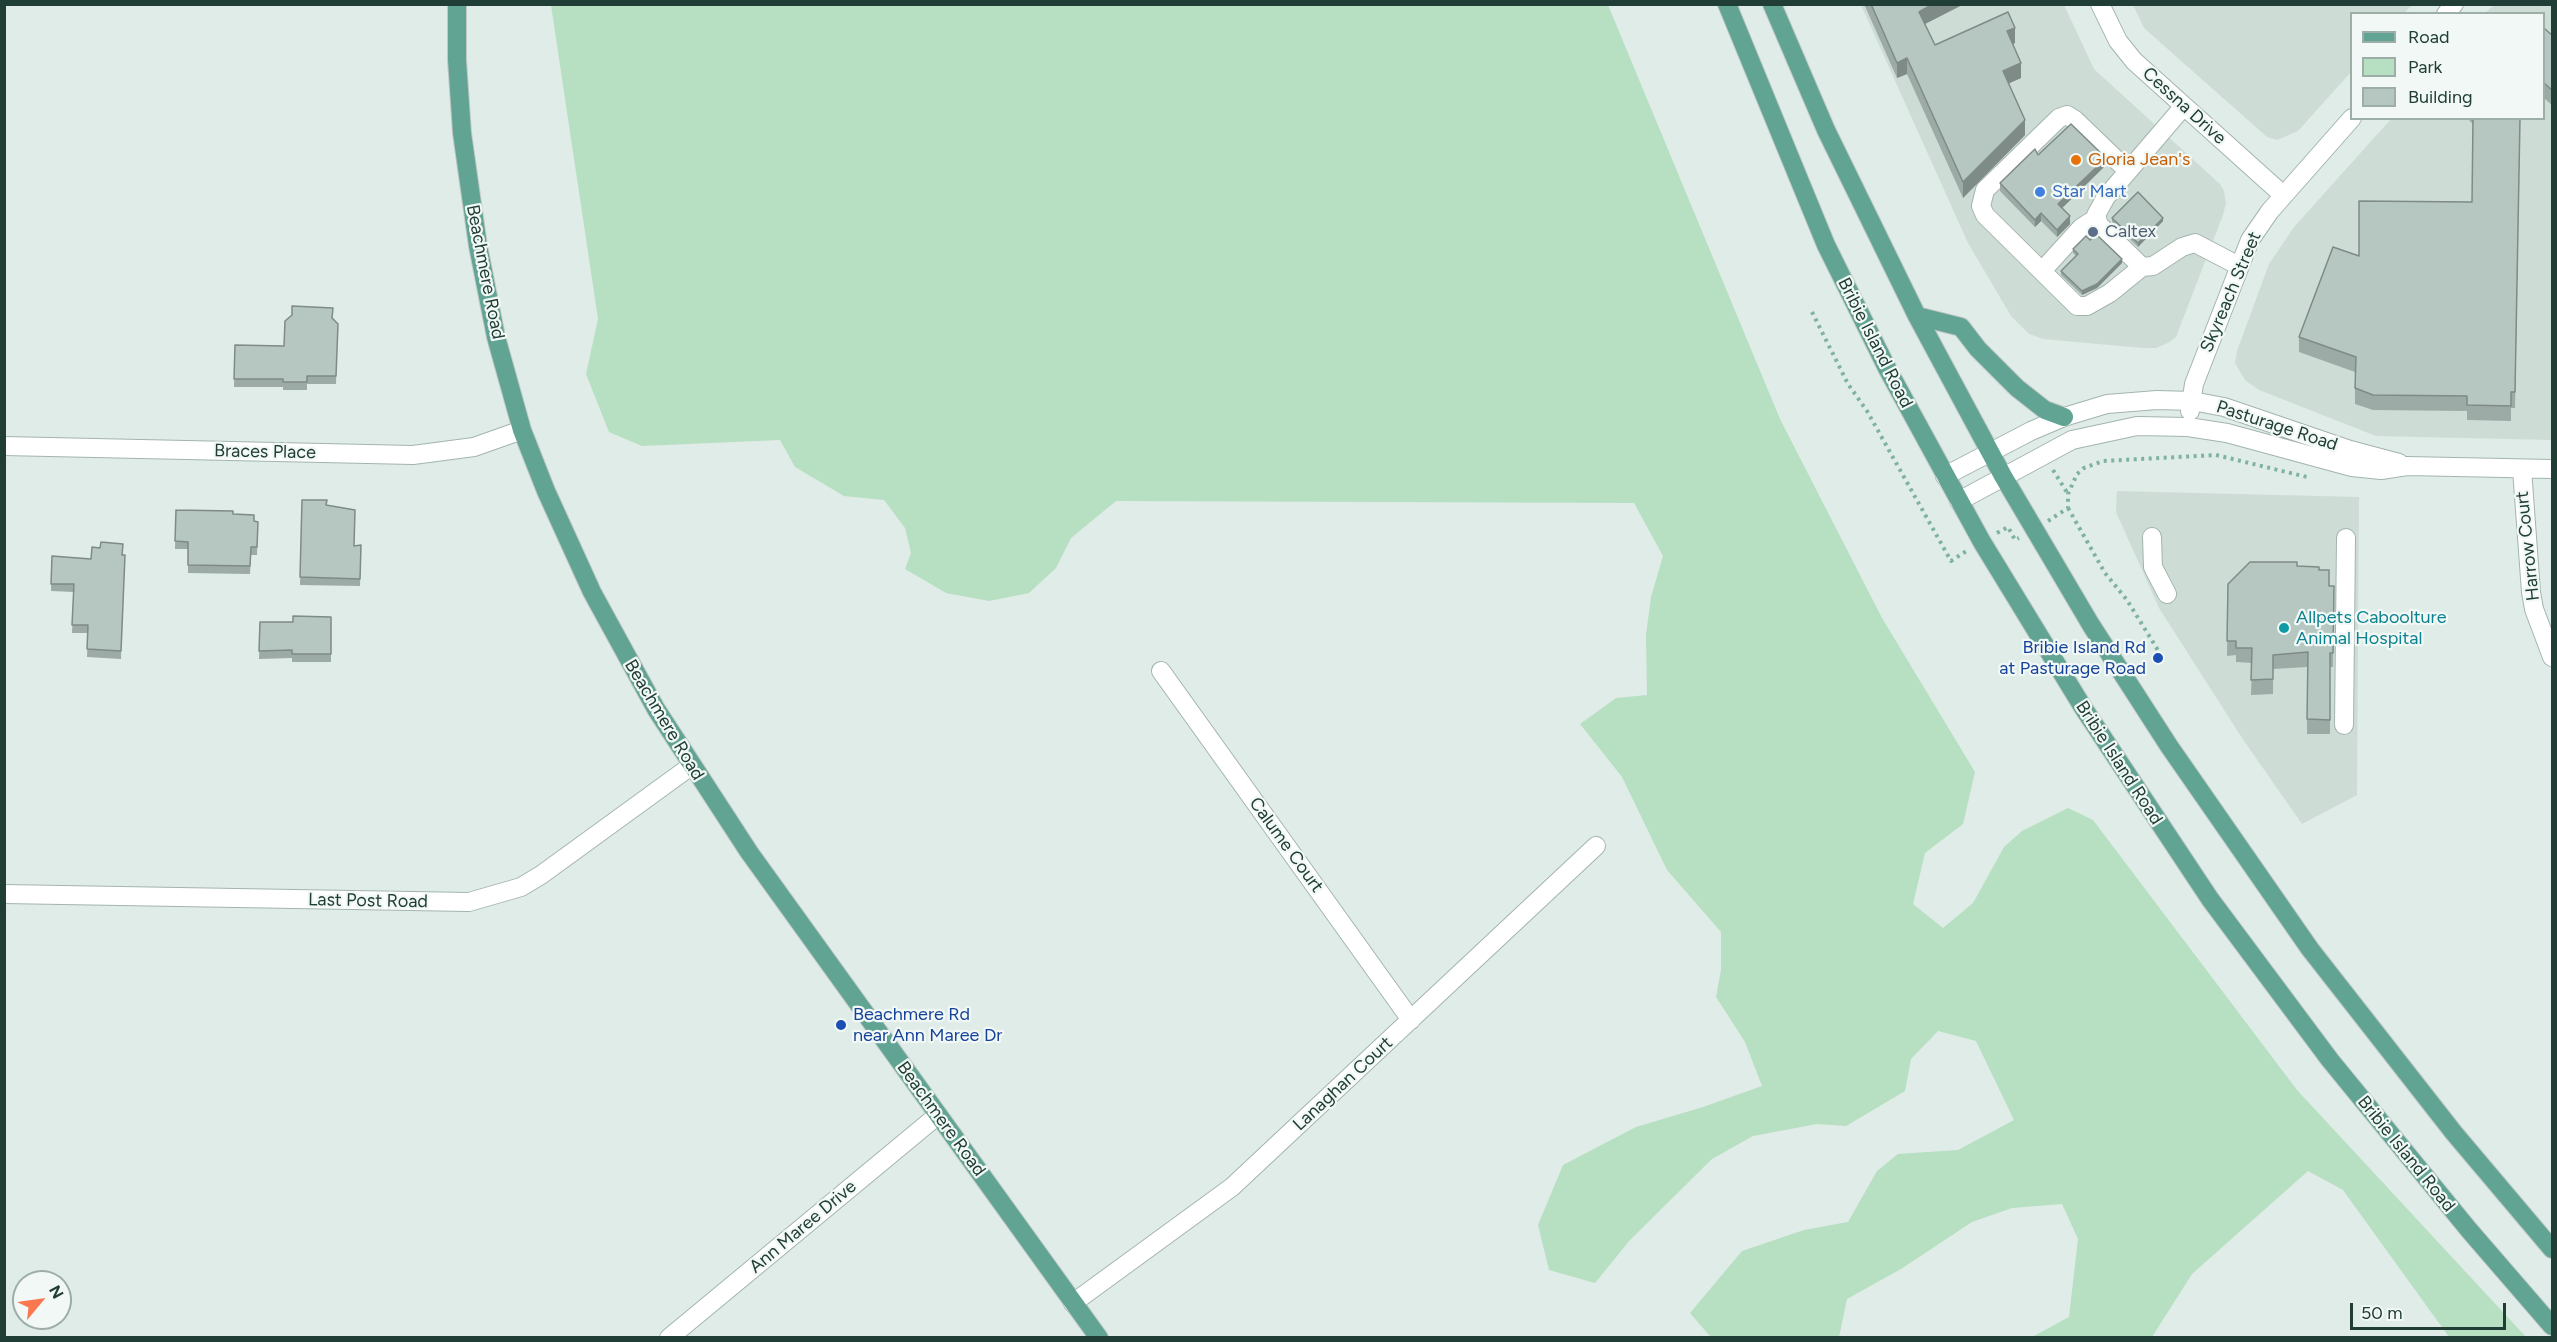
<!DOCTYPE html>
<html>
<head>
<meta charset="utf-8">
<style>
	body { margin:0 }
	#map { position:relative; width:2557px; height:1342px; overflow:hidden; background:#e0ece7; font-family:Figtree,sans-serif }
	canvas { display:block }
	.frame { position:absolute; inset:0; border:6px solid #203e35; pointer-events:none }
	.legend { position:absolute; left:2350px; top:12px; width:195px; height:108px; box-sizing:border-box; background:#f1f8f5; border:2px solid #9daea8; margin:0; padding:8px 10px; list-style:none; font-size:18px; color:#203e35 }
	.legend li { display:flex; align-items:center; gap:12px; height:30px }
	.legend b { width:30px; border:2px solid #9daea8 }
	.north { position:absolute; left:12px; top:1270px; width:60px; height:60px; box-sizing:border-box; background:#f1f8f5; border:2px solid #9daea8; border-radius:50%; rotate:61deg; font-size:16px; font-weight:700; line-height:24px; text-align:center; color:#203e35 }
	.north::after { content:''; display:block; margin:auto; width:21px; height:27px; background:#fa7850; clip-path:polygon(50% 0,100% 100%,50% 72%,0 100%) }
	.scale { position:absolute; left:2350px; top:1303px; width:156px; height:27px; box-sizing:border-box; border:3px solid #203e35; border-top:0; padding-left:8px; font-size:18px; line-height:21px; white-space:nowrap; color:#203e35; -webkit-text-stroke:4px #f1f8f5; paint-order:stroke }
</style>
</head>
<body>
<div id="map">
<canvas width="2557" height="1342"></canvas>
<div class="frame"></div>
<ul class="legend">
<li><b style="height:8px;background:#62a493"></b>Road</li>
<li><b style="height:16px;background:#b7dfc2"></b>Park</li>
<li><b style="height:16px;background:#b5c7c0"></b>Building</li>
</ul>
<div class="north">N</div>
<div class="scale">50 m</div>
</div>
<script>
const ctx = document.querySelector('canvas').getContext('2d');
ctx.lineJoin = 'round';
function fill(path, color) {
  ctx.fillStyle = color;
  ctx.fill(path, 'evenodd');
}
function poly(rows) {
  const path = new Path2D();
  for (const r of rows) {
    path.moveTo(r[0], r[1]);
    for (let i = 2; i < r.length; i += 2) path.lineTo(r[i], r[i + 1]);
  }
  return path;
}
function stroke(path, color, width, dash) {
  ctx.strokeStyle = color;
  ctx.lineWidth = width;
  ctx.lineCap = dash ? 'butt' : 'round';
  ctx.setLineDash(dash || []);
  ctx.stroke(path);
}
function write(font, color, halo, rows, align = 'center') {
  ctx.font = font + ' Figtree,sans-serif';
  ctx.lineWidth = 4.5;
  ctx.setLineDash([]);
  ctx.textBaseline = 'middle';
  ctx.strokeStyle = halo;
  ctx.fillStyle = color;
  for (const [text, x, y, turn = 0] of rows) {
    ctx.save();
    ctx.translate(x, y);
    ctx.rotate((+turn || 0) * Math.PI / 180);
    ctx.textAlign = isNaN(turn) ? turn : align;
    if (halo) ctx.strokeText(text, 0, 0);
    ctx.fillText(text, 0, 0);
    ctx.restore();
  }
}
const built = poly([
	[1861,5,2064,5,2094,69,2220,184,2224,191,2226,203,2223,215,2176,337,2168,343,2156,348,2143,348,2043,339,2029,334,2011,316,1968,243],
	[2133,5,2412,5,2404,13,2352,14,2351,72,2298,131,2277,140,2267,137,2144,28],
	[2494,5,2552,5,2552,440,2376,436,2259,390,2245,380,2235,363,2237,351,2269,264,2294,227,2391,119,2544,118,2544,14,2485,13],
	[2117,491,2359,497,2357,795,2302,824,2242,738,2159,608,2116,512]
]);
const green = poly([
	[551,5,1608,5,1780,419,1882,618,1975,772,1963,824,1925,853,1913,904,1943,928,1973,903,2004,847,2022,831,2068,808,2093,820,2297,1090,2526,1337,2449,1337,2343,1190,2308,1171,2192,1274,2152,1337,2032,1337,2069,1317,2078,1239,2062,1204,2012,1208,1972,1222,1901,1269,1847,1299,1839,1337,1714,1338,1709,1335,1690,1313,1742,1251,1804,1230,1848,1222,1877,1171,1898,1154,1958,1150,2014,1120,1976,1041,1938,1031,1911,1059,1905,1091,1846,1126,1817,1124,1753,1136,1712,1159,1630,1240,1595,1283,1549,1270,1538,1225,1563,1165,1636,1127,1703,1107,1762,1086,1745,1042,1716,997,1721,970,1721,932,1667,870,1622,777,1580,724,1616,698,1647,695,1646,635,1651,597,1663,556,1634,503,1116,501,1071,538,1056,568,1029,593,989,601,946,593,905,569,911,553,905,528,884,500,844,496,795,467,780,440,642,446,609,432,586,374,598,319]
]);
const path = poly([
	[1812,312,1848,384,1867,411,1951,561,1968,550],
	[2053,470,2068,494],
	[2068,508,2105,573,2127,600,2164,660],
	[2048,521,2068,508,2068,494,2077,474,2084,468,2103,461,2216,455,2307,477],
	[1997,533,2008,527,2015,540,2019,538]
]);
const minor = poly([
	[2100,4,2118,41,2134,61,2283,195],
	[2446,14,2454,4],
	[2184,106,2106,197,2096,215,2099,225,2142,267,2153,266,2182,247,2195,243,2239,266],
	[2128,171,2075,120,2067,115,2059,118,1985,190,1981,206,1985,215,2077,306,2087,306,2110,293,2142,267],
	[2042,271,2081,228,2090,222,2099,225],
	[2190,411,2194,384,2250,240,2270,211,2352,118],
	[4,446,413,455,474,447,522,430],
	[2522,469,2531,592,2534,609,2552,657],
	[1945,476,2031,431,2064,417,2107,404,2157,400,2192,401,2224,407,2350,450,2399,463],
	[1959,501,2072,440,2137,426,2188,427,2227,433,2352,467,2381,470,2407,466,2552,469],
	[2152,537,2153,567,2167,594],
	[1161,671,1411,1020],
	[2344,725,2346,538],
	[4,894,469,902,521,887,541,875,691,766],
	[1073,1303,1232,1187,1596,846],
	[669,1338,938,1115]
]);
const major = poly([
	[457,4,457,60,462,133,478,246,496,337,522,430,546,491,592,592,656,709,749,852,1099,1338],
	[1727,4,1826,245,1888,370,1982,542,2084,709,2210,899,2330,1060,2469,1230,2552,1326],
	[1772,4,1826,130,1917,316,2003,476,2091,625,2169,746,2310,949,2454,1133,2552,1249],
	[1917,316,1961,327,1978,349,2017,388,2045,410,2064,417]
]);
const wall = poly([
	[1864,4,1964,4,1925,24,1935,45,2015,43,2013,44,2021,78,2009,83,2025,135,1963,198,1907,74,1897,78],
	[2544,28,2553,36,2553,106,2544,98],
	[2467,118,2520,118,2515,408,2511,408,2511,421,2467,420,2467,411,2373,410,2355,404,2355,372,2299,352,2299,337,2359,256,2472,202,2473,124],
	[2038,155,2106,165,2062,208,2070,224,2057,237,2041,221,2035,227,2000,191,2000,183],
	[2112,218,2163,221,2138,247,2112,222],
	[2090,240,2122,263,2097,288,2082,295,2061,275,2061,271,2076,256,2073,253,2073,249],
	[333,318,338,324,336,384,307,384,307,390,283,390,283,387,234,387,235,345,284,346],
	[302,500,327,506,354,546,361,545,360,586,300,585],
	[176,510,233,514,258,522,257,555,251,555,250,574,188,573,188,549,175,549],
	[123,544,121,659,87,657,88,633,72,633,74,592,51,591,52,556,91,559,100,548],
	[2297,566,2319,570,2329,586,2334,586,2333,667,2330,667,2330,734,2307,734,2307,667,2273,669,2273,694,2251,695,2252,663,2236,662,2236,655,2227,656,2228,584],
	[331,617,331,662,292,662,292,658,259,659,260,622,293,622]
]);
const shadedWall = poly([
	[1933,4,1964,4,1919,27,1919,12],
	[2015,28,2015,43,2007,47,2007,31],
	[1907,58,1907,74,1897,78,1897,63],
	[2021,63,2021,78,2003,86,2003,71],
	[2025,120,2025,135,1963,198,1963,182],
	[2106,158,2106,165,2058,212,2058,204],
	[2041,213,2041,221,2035,227,2035,220],
	[2070,216,2070,224,2057,237,2057,230],
	[2163,218,2163,221,2138,247,2138,243],
	[2122,259,2122,263,2097,288,2082,295,2082,291]
]);
const building = poly([
	[1871,4,1933,4,1919,12,1935,45,2008,12,2015,28,2007,31,2021,63,2003,71,2025,120,1963,182,1907,58,1897,63,1871,4],
	[2544,28,2553,36,2553,91,2544,83,2544,28],
	[2473,118,2520,118,2515,392,2511,392,2511,406,2467,405,2467,396,2373,395,2355,388,2356,357,2299,337,2333,247,2359,256,2359,201,2472,202,2473,118],
	[2071,124,2106,158,2058,204,2070,216,2057,230,2041,213,2035,220,2000,183,2035,149,2038,155,2071,124],
	[2138,192,2163,218,2138,243,2112,218,2138,192],
	[2096,234,2122,259,2097,284,2082,291,2061,271,2078,254,2073,249,2086,236,2090,240,2096,234],
	[292,306,333,308,332,318,338,324,336,376,307,376,307,382,283,382,283,379,234,379,235,345,284,346,285,321,292,315,292,306],
	[302,500,327,500,326,505,355,510,354,546,361,545,360,579,300,577,302,500],
	[176,510,233,511,233,514,254,515,254,521,258,522,257,547,251,547,250,566,188,565,188,542,175,541,176,510],
	[101,542,123,544,122,555,125,555,121,651,87,649,88,625,72,625,74,584,51,584,52,556,91,559,92,547,100,548,101,542],
	[2250,562,2297,562,2297,566,2319,567,2319,570,2329,570,2329,586,2334,586,2333,653,2330,653,2330,720,2307,719,2308,652,2273,655,2273,679,2251,680,2252,648,2236,648,2236,641,2227,641,2228,584,2250,562],
	[293,616,331,617,331,654,292,654,292,650,259,651,260,622,293,622,293,616]
]);
const markers = [
	[2076,160,6,"#e8710a"],
	[2040,192,6,"#3f7fe0"],
	[2093,232,6,"#5c6f8a"],
	[2284,628,6,"#0f9aa8"],
	[2158,658,6,"#1a4fb4"],
	[841,1025,6,"#1a4fb4"]
];
const streetNames = [
	["Cessna Drive",2184,106,42],
	["Beachmere Road",485,272,79],
	["Skyreach Street",2231,292,-67],
	["Bribie Island Road",1875,343,63],
	["Pasturage Road",2277,426,18],
	["Braces Place",265,452,1],
	["Harrow Court",2528,546,-96],
	["Beachmere Road",664,720,59],
	["Bribie Island Road",2119,763,57],
	["Calume Court",1286,845,54],
	["Last Post Road",368,901,1],
	["Lanaghan Court",1343,1084,-43],
	["Beachmere Road",941,1119,54],
	["Bribie Island Road",2406,1154,51],
	["Ann Maree Drive",803,1227,-40]
];
const foodNames = [
	["Gloria Jean's",2088,160]
];
const shopNames = [
	["Star Mart",2052,192]
];
const serviceNames = [
	["Caltex",2105,232]
];
const cultureNames = [
	["Allpets Caboolture",2296,618],
	["Animal Hospital",2296,639]
];
const transitNames = [
	["Bribie Island Rd",2146,648],
	["at Pasturage Road",2146,669],
	["Beachmere Rd",853,1015,"left"],
	["near Ann Maree Dr",853,1036,"left"]
];
fill(built, '#cedcd6');
fill(green, '#b7dfc2');
stroke(minor, '#a3b4ae', 20);
stroke(major, '#c1c9c6', 20);
stroke(path, '#7fb2a1', 4, [3, 4.5]);
stroke(minor, '#fff', 18);
stroke(major, '#62a493', 18);
fill(wall, '#9caba5');
fill(shadedWall, '#7f8b86');
fill(building, '#b5c7c0');
stroke(building, '#7f8b86', 1.5);
for (const [x, y, r, color] of markers) {
  const dot = new Path2D();
  dot.arc(x, y, r, 0, 2 * Math.PI);
  ctx.fillStyle = color;
  ctx.fill(dot);
  stroke(dot, '#f1f8f5', 2);
}
write('18px', '#203e35', '#f1f8f5', streetNames);
write('18px', '#c56008', '#f1f8f5', foodNames, 'left');
write('18px', '#366cbe', '#f1f8f5', shopNames, 'left');
write('18px', '#4e5e75', '#f1f8f5', serviceNames, 'left');
write('18px', '#0d838f', '#f1f8f5', cultureNames, 'left');
write('18px', '#164399', '#f1f8f5', transitNames, 'right');
</script>
</body>
</html>
